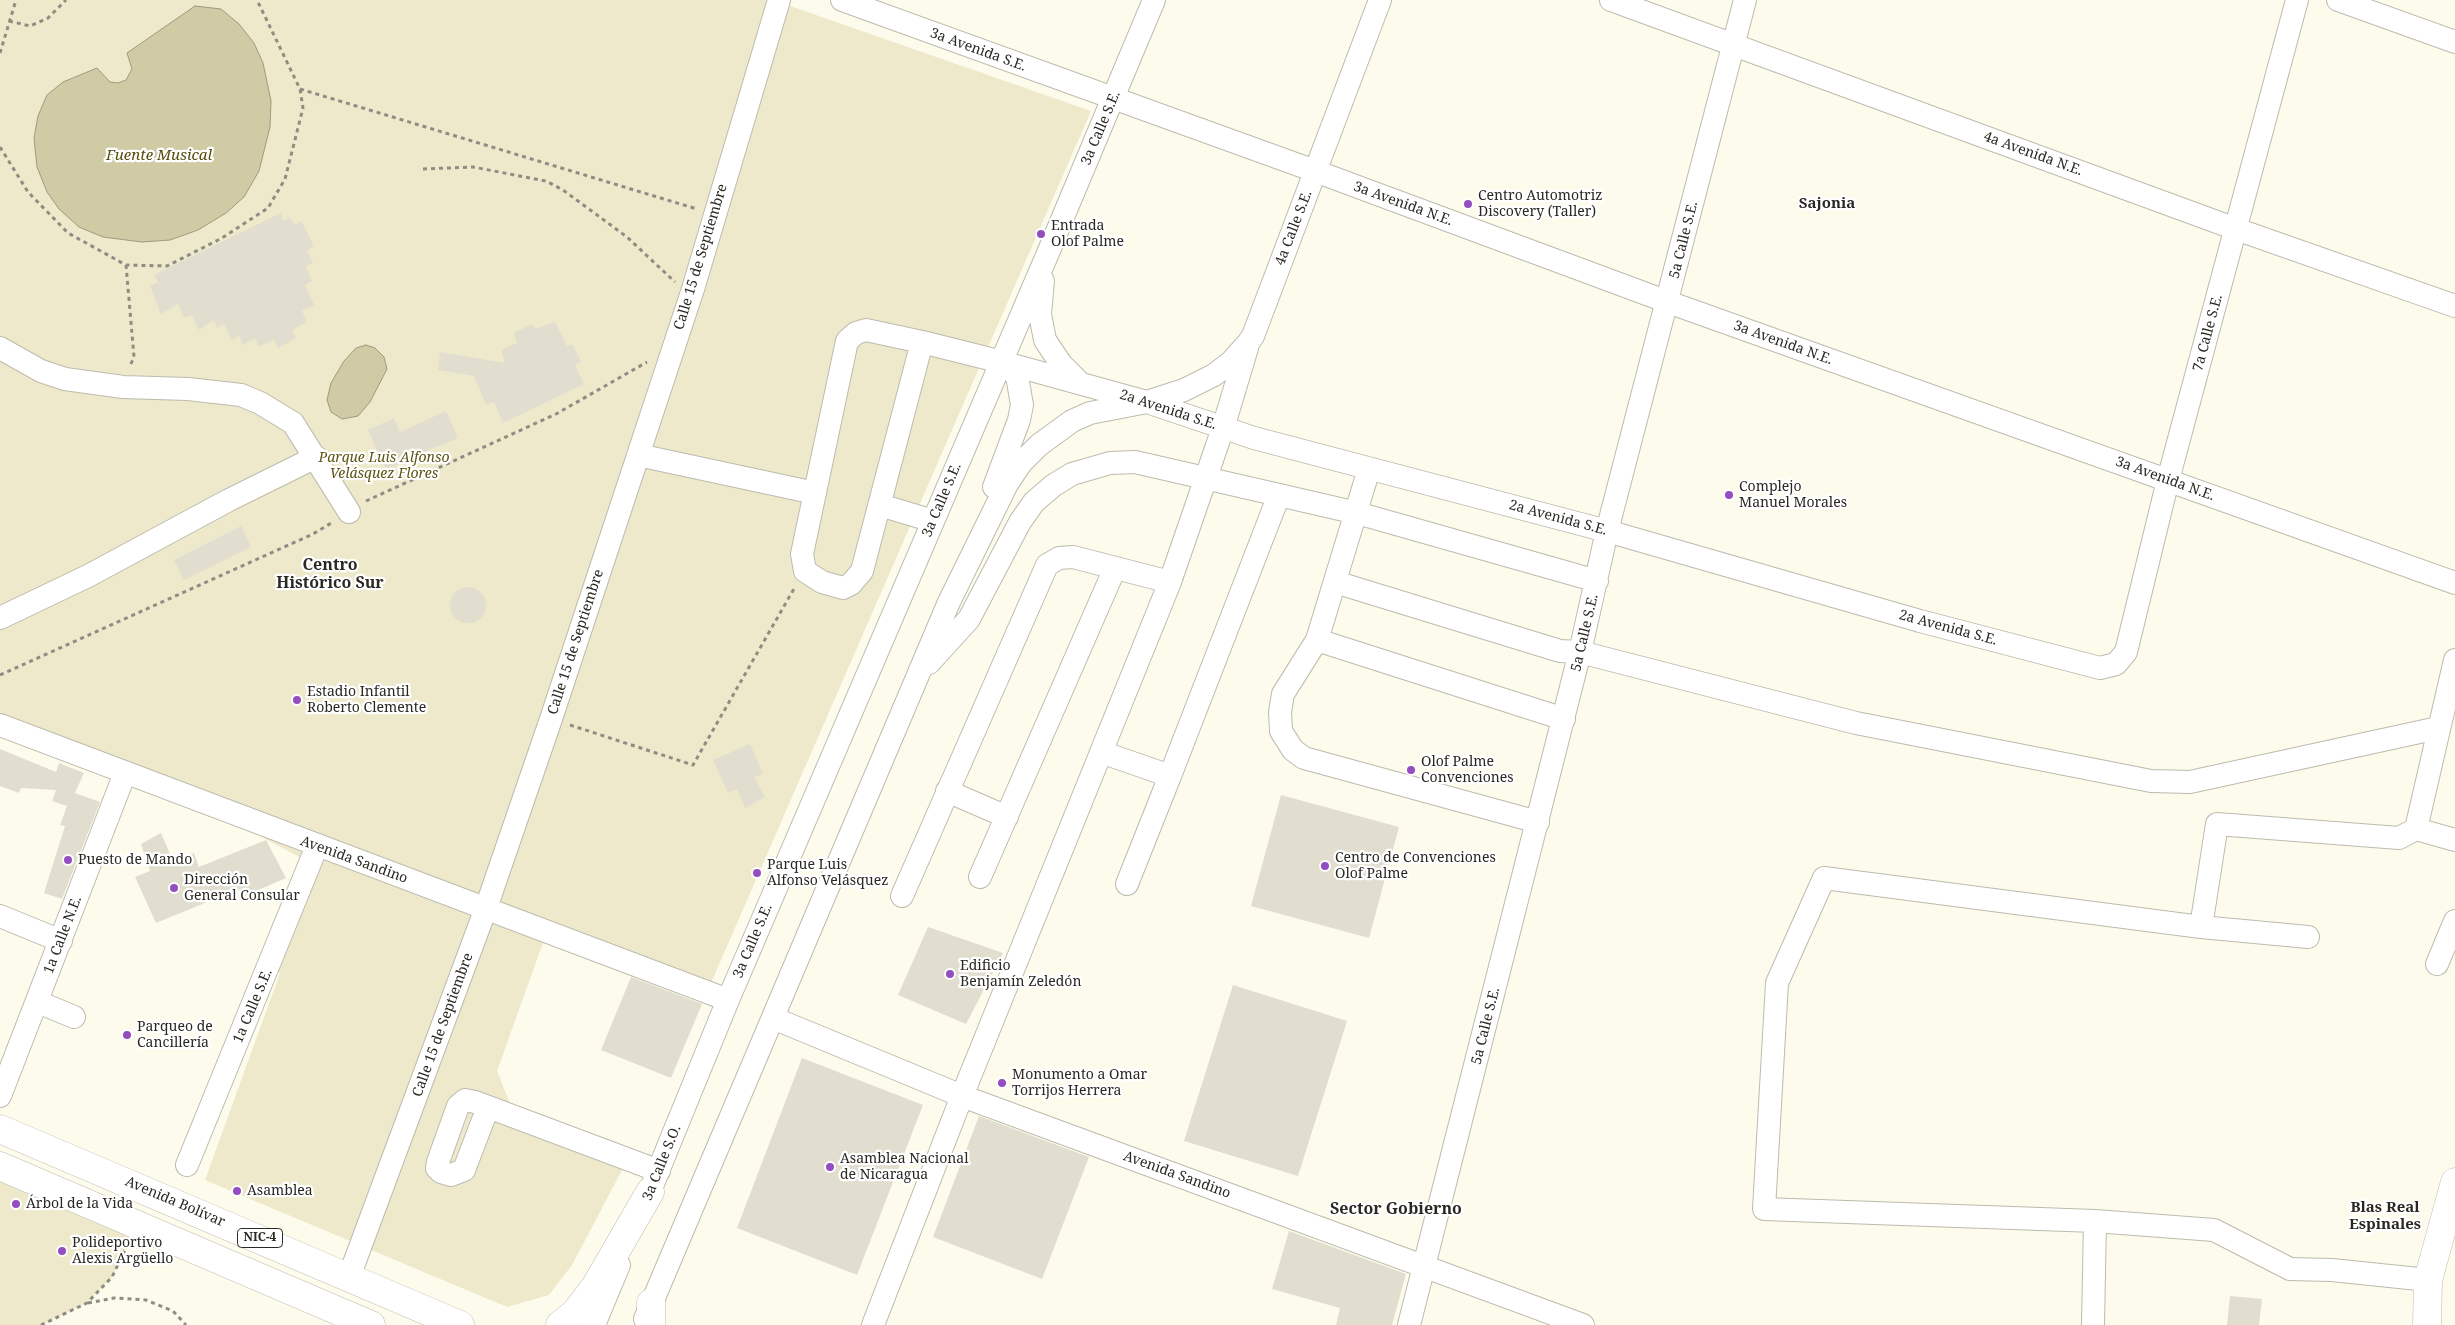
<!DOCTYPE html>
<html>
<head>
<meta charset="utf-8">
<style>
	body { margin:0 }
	canvas { display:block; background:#fdfbec }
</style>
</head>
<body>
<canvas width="2455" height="1325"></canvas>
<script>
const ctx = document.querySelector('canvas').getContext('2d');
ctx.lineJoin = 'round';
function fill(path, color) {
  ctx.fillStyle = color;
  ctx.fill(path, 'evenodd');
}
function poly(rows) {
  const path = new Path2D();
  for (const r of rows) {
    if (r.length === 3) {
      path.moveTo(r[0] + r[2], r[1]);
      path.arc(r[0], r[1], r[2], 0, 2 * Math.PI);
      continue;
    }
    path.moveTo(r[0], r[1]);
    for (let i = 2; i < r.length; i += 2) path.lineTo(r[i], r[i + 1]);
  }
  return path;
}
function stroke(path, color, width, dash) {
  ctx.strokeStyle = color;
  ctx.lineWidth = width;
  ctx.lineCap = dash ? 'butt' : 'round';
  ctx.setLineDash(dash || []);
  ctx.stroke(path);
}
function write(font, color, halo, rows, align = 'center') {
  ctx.font = font + ' "Noto Serif",serif';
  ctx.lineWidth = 4.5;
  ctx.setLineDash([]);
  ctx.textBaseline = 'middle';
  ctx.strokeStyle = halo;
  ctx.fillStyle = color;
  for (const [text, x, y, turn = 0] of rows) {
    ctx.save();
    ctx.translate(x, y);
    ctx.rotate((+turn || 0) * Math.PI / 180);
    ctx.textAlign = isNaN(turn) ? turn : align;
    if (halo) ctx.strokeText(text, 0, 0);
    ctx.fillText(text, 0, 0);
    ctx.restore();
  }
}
const green = poly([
	[0,0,773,0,1091,111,704,999,544,940,497,1071,514,1113,630,1155,572,1265,549,1295,507,1307,205,1180,280,973,273,970,318,867,127,765,0,728],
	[0,1166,137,1225,112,1277,87,1303,41,1325,0,1325]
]);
const water = poly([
	[195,6,221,9,239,24,254,43,263,63,271,101,270,127,259,171,244,197,226,213,198,230,170,240,142,242,103,237,79,227,59,209,47,192,37,167,34,138,38,116,47,95,63,82,97,68,110,82,118,83,126,80,132,69,127,53,195,6],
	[366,345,375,348,384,357,387,369,370,402,358,416,342,419,331,412,327,400,331,383,344,361,356,348,366,345]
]);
const building = poly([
	[281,213,283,221,290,218,295,225,301,221,314,246,307,251,313,263,306,266,312,281,305,285,314,305,302,311,307,322,292,330,296,338,278,348,274,339,259,347,255,338,243,345,239,335,232,340,224,324,217,328,214,320,199,330,192,315,184,318,178,304,161,314,150,286,158,282,154,275],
	[555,322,567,346,572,344,581,361,575,365,584,384,503,423,494,402,486,405,474,376,438,370,440,352,505,363,501,350,517,343,514,333,532,324,535,329],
	[446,411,458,438,437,447,437,446,386,470,368,430,394,418,400,432],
	[241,526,251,547,184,580,174,560],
	[468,605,18],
	[750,744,763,774,754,777,765,797,745,808,737,789,728,793,713,760],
	[0,749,56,772,59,763,84,773,75,793,100,802,62,899,44,893,65,826,60,825,67,806,52,801,56,790,21,788,19,793,0,786],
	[1281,795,1399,827,1369,938,1251,906],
	[161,833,173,861,194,853,199,867,266,840,286,878,242,897,239,889,156,923,135,877,150,871,141,844],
	[928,927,1003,953,966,1024,898,995],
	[631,977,702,1004,671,1078,601,1050],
	[1233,985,1347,1021,1298,1176,1184,1141],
	[802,1058,923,1105,857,1275,737,1228],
	[979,1116,1089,1157,1042,1279,933,1237],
	[1289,1231,1406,1274,1392,1325,1336,1325,1340,1308,1272,1289],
	[2230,1296,2262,1299,2259,1325,2227,1325]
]);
const path = poly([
	[9,21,30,26,48,18,66,0],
	[0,53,16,0],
	[300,89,697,209],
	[0,147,28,192,68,233,126,265,167,266,222,238,268,208,285,179,303,108,300,89,257,0],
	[423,169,473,167,546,181,563,190,627,237,675,282],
	[126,265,134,357,130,366],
	[366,501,556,414,647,362],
	[0,675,313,534,333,522],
	[570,725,693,765,795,587],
	[88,1303,114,1298,146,1300,173,1311,186,1325],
	[41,1325,87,1303,112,1277,127,1246]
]);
const minor = poly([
	[842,0,1315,171,1668,302,2455,583],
	[1611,0,2236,229,2455,306],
	[2338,0,2455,42],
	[1043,281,1040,314,1045,340,1061,364,1080,383],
	[922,342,862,571,851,584,843,588,822,582,805,571,802,554,847,341,856,333,866,330,922,342,1002,362,1147,402,1254,438,1607,531,1920,621,2100,668,2116,664,2126,652,2168,480,2297,0],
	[0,348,41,371,65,379,123,387,188,389,241,395,260,403,293,423,349,512],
	[638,455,815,493],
	[1369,469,1317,640,1283,694,1280,712,1281,731,1293,750,1304,758,1538,822],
	[994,487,1019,420,1022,405,1017,376,1002,362],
	[880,505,933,521],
	[1335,582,1560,651,1580,652,1856,723,2151,781,2190,782,2438,728],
	[0,618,88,576,229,500,316,457],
	[1317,640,1564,719],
	[929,663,969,619,1020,522,1034,502,1054,485,1072,474,1110,463,1135,462,1279,495],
	[0,725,728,1000],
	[1101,752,1170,776,1279,495,1357,513,1597,581],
	[947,791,1007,817],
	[2416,829,2455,660],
	[2416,829,2455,840],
	[980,877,1115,568],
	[1127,884,1170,776],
	[902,896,1047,565,1059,558,1073,557,1170,582],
	[0,916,61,941],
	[2201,927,2217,824,2399,838,2416,829],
	[2308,937,2201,927,1824,878,1777,983,1764,1209,2095,1221,2214,1230,2290,1269,2332,1270,2428,1280],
	[2437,964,2455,921],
	[38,1002,74,1017],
	[773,1018,962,1096,1583,1325],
	[0,1096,125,773],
	[488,1107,464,1170,451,1175,441,1172,437,1168,438,1162,458,1106,465,1100,475,1102,659,1171],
	[187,1165,317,846],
	[643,1208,728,1000,1048,253,1154,0],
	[349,1277,486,908,551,719,693,289,779,0],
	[645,1319,949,602,1007,484,1021,463,1039,445,1072,421,1090,413,1147,402,1184,390,1214,375,1231,362,1248,343,1253,336,1380,0],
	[594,1325,619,1265],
	[873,1325,962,1096,1170,582,1223,428,1247,348],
	[1409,1325,1580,652,1607,531,1745,0],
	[2093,1325,2095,1221]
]);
const major = poly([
	[2427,1325,2428,1280,2455,1182]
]);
const highway = poly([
	[0,1129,460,1325],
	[0,1166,371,1325],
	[560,1325,575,1313,595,1287,650,1192],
	[651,1325,651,1303]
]);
const markers = [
	[1468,204,5,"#934dc0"],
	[1041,234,5,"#934dc0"],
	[1729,495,5,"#934dc0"],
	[297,700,5,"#934dc0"],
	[1411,770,5,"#934dc0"],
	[68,860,5,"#934dc0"],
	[1325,866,5,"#934dc0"],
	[757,873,5,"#934dc0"],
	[174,888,5,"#934dc0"],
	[950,974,5,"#934dc0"],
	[127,1035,5,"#934dc0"],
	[1002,1083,5,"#934dc0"],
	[830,1167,5,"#934dc0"],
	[237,1191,5,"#934dc0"],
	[16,1204,5,"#934dc0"],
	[62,1251,5,"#934dc0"]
];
const shields = [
	[260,1238,45]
];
const shieldNames = [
	["NIC-4",260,1238]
];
const streetNames = [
	["3a Avenida S.E.",978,50,20],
	["3a Calle S.E.",1101,128,-67],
	["4a Avenida N.E.",2033,154,20],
	["3a Avenida N.E.",1403,204,20],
	["4a Calle S.E.",1294,228,-69],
	["5a Calle S.E.",1684,240,-76],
	["Calle 15 de Septiembre",701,257,-73],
	["7a Calle S.E.",2208,333,-75],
	["3a Avenida N.E.",1783,343,20],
	["2a Avenida S.E.",1168,410,18],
	["3a Avenida N.E.",2165,479,20],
	["3a Calle S.E.",942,500,-67],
	["2a Avenida S.E.",1558,518,15],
	["2a Avenida S.E.",1948,628,15],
	["5a Calle S.E.",1585,633,-77],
	["Calle 15 de Septiembre",576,642,-72],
	["Avenida Sandino",354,860,20],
	["1a Calle N.E.",63,935,-69],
	["3a Calle S.E.",753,941,-67],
	["1a Calle S.E.",253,1006,-67],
	["Calle 15 de Septiembre",443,1025,-70],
	["5a Calle S.E.",1486,1026,-76],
	["3a Calle S.O.",662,1163,-68],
	["Avenida Sandino",1177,1175,20],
	["Avenida Bolívar",175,1202,23]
];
const poiNames = [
	["Centro Automotriz",1478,196],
	["Discovery (Taller)",1478,212],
	["Entrada",1051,226],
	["Olof Palme",1051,242],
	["Complejo",1739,487],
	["Manuel Morales",1739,503],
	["Estadio Infantil",307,692],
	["Roberto Clemente",307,708],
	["Olof Palme",1421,762],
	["Convenciones",1421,778],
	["Centro de Convenciones",1335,858],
	["Olof Palme",1335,874],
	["Puesto de Mando",78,860],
	["Parque Luis",767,865],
	["Alfonso Velásquez",767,881],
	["Dirección",184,880],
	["General Consular",184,896],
	["Edificio",960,966],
	["Benjamín Zeledón",960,982],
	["Parqueo de",137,1027],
	["Cancillería",137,1043],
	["Monumento a Omar",1012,1075],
	["Torrijos Herrera",1012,1091],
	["Asamblea Nacional",840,1159],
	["de Nicaragua",840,1175],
	["Asamblea",247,1191],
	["Árbol de la Vida",26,1204],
	["Polideportivo",72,1243],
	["Alexis Argüello",72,1259]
];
const parkNames = [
	["Parque Luis Alfonso",384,458],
	["Velásquez Flores",384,474]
];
const waterNames = [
	["Fuente Musical",159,156]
];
const neighbourhoodNames = [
	["Sajonia",1827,204],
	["Blas Real",2385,1208],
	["Espinales",2385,1225]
];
const quarterNames = [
	["Centro",330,565],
	["Histórico Sur",330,583],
	["Sector Gobierno",1396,1209]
];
fill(green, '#eee9ca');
fill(water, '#d1cba5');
stroke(water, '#9f9a7e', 1);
fill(building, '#e1ded0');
stroke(minor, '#bdbbae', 24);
stroke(major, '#bdbbae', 29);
stroke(highway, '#bdbbae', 29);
stroke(path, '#8e8d83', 3, [4, 4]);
stroke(minor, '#fff', 22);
stroke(major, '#fff', 28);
stroke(highway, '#fff', 28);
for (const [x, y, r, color] of markers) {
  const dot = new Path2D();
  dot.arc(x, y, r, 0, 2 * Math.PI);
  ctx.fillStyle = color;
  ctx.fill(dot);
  stroke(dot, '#fff', 2);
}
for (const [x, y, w] of shields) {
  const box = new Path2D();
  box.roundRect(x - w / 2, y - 9.5, w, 19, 4);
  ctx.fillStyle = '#fff';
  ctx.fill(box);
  stroke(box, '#292823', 1);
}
write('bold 12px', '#292823', null, shieldNames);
write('14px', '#292823', '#fff', streetNames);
write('14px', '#292823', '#fff', poiNames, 'left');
write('italic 14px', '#5d5313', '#fff', parkNames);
write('italic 15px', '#564c0a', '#fff', waterNames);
write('bold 15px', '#292823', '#fff', neighbourhoodNames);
write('bold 16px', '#292823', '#fff', quarterNames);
</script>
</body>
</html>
